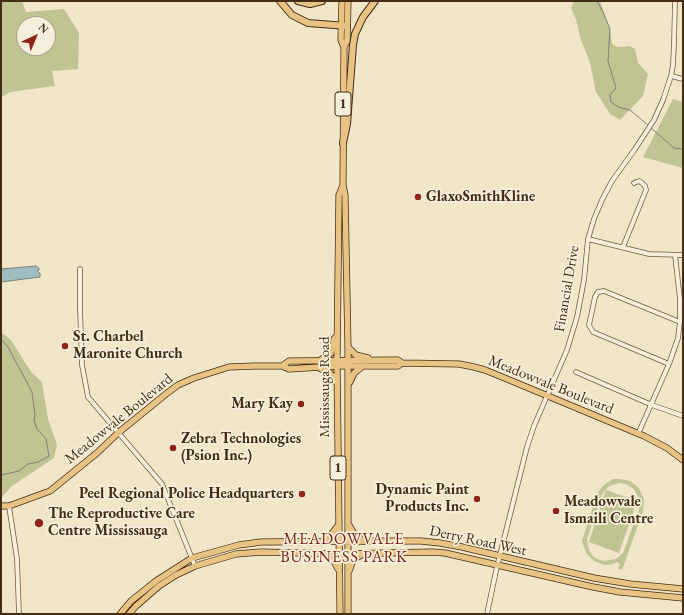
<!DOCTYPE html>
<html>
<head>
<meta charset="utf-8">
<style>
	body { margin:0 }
	#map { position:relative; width:684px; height:615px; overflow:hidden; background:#f1e6c8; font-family:"EB Garamond",serif }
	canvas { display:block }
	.frame { position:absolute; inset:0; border:2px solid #442d14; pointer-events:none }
	.north { position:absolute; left:16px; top:16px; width:40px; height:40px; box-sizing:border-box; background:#f6efdb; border:1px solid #afa18b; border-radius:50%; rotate:44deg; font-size:11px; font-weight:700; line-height:16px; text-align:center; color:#442d14 }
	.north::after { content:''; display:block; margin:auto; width:14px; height:18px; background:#8f2418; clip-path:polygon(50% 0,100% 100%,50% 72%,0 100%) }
</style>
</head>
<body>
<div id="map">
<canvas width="684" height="615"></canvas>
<div class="frame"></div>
<div class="north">N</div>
</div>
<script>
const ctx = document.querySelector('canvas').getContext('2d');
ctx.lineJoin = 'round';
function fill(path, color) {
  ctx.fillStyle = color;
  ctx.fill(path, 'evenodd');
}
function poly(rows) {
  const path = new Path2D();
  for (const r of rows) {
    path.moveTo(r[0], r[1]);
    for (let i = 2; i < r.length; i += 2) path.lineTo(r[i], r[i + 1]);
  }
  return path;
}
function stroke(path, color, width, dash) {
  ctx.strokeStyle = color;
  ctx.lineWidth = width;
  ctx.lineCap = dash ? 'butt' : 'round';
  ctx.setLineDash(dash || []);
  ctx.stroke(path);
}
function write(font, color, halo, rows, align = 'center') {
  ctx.font = font + ' "EB Garamond",serif';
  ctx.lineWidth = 3.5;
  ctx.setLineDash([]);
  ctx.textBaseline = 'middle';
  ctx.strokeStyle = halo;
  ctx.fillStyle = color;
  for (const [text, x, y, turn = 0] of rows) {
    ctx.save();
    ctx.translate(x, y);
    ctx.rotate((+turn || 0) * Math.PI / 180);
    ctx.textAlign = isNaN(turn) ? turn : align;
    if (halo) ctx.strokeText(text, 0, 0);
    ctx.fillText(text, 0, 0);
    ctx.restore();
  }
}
const green = poly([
	[1,1,22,1,26,12,64,9,79,33,78,69,52,71,55,86,10,92,1,97],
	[24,24,48,24,48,48,24,48],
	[574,1,600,1,610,30,612,44,617,47,630,46,635,49,638,63,648,74,643,96,620,120,610,114,596,92,590,63,580,37,576,19,571,8],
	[673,99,683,102,683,168,643,157],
	[1,332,11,340,31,372,42,382,48,419,57,445,54,458,12,486,1,498],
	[613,479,620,479,630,481,639,488,644,499,643,511,622,570,618,569,620,564,617,562,613,564,605,565,594,561,586,553,582,541,598,492,604,485],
	[620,483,626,484,634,489,639,499,639,509,623,553,616,559,604,561,597,559,592,555,589,550,587,539,602,494,609,486],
	[606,490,637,501,619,553,589,542]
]);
const water = poly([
	[36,266,39,268,39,270,37,271,40,273,40,277,1,282,1,269,36,266]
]);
const stream = poly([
	[597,1,603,12,610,29,608,61,616,88,610,95,611,102,618,107,630,110,649,126],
	[651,128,674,148,683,149],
	[1,339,8,347,32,392,35,415,34,420,37,429,46,439,49,456,38,462,28,464,19,471,1,475]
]);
const minor = poly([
	[671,76,683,79],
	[588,239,649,254,683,255],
	[623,247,646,190,645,186,642,183,639,181,634,183],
	[80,269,80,308,82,365,88,397,162,484,195,566],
	[669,364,593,332,589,325,595,297,598,292,604,291,680,322],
	[576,372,652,405,683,416],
	[638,434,669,364,678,338,680,322,680,299,675,255],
	[9,506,17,559,19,614],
	[487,614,496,571,527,447,534,426,567,350,577,317,584,280,588,239,594,219,602,200,612,181,635,149,654,120,663,100,671,76,673,65,674,43,675,1]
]);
const major = poly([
	[342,1,341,40,344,47,343,185,345,195,348,347,348,614],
	[344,47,347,41,348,1],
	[348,347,356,355,368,358],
	[319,361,331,353,334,339,337,336],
	[282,366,289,361,398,360,402,363,459,364,474,367,485,370,507,379,644,436,667,448,683,460],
	[321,369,329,372,333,377,336,382],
	[350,382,354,373,363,366],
	[1,506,9,506,50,491,97,453,118,433,166,394,178,385,194,378,229,367,255,366,282,366,289,369,337,366,398,366,402,363],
	[349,525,353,532,363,541],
	[322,542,331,535,339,524],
	[324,554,334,561,338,569],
	[349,571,353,560,363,554],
	[120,614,131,601,156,581,192,558,239,545,261,542,384,541,421,541,440,543,462,547,594,578,630,584,683,589],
	[129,614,136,606,159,586,176,575,195,566,236,554,261,552,339,554,432,552,445,553,593,587,620,592,683,598],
	[340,614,337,361,339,195,343,185]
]);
const highway = poly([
	[280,1,292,15,308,23,347,26],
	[298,1,310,4,322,1],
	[343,143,347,124,353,45,355,34,363,17,375,1]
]);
const markers = [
	[418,197,4,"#8f2418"],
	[65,346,4,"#8f2418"],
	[301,404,4,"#8f2418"],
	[173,448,4,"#8f2418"],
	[302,494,4,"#8f2418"],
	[477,499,4,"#8f2418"],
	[556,511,4,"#8f2418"],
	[39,523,5,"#8f2418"]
];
const shields = [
	[343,104,16],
	[338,468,16]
];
const shieldNames = [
	["1",343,104],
	["1",338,468]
];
const poiNames = [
	["GlaxoSmithKline",426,197],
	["St. Charbel",73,337],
	["Maronite Church",73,354],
	["Mary Kay",293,404,"right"],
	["Zebra Technologies",181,439],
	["(Psion Inc.)",181,456],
	["Dynamic Paint",469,490,"right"],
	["Products Inc.",469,507,"right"],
	["Peel Regional Police Headquarters",294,494,"right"],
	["Meadowvale",564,502],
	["Ismaili Centre",564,519],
	["The Reproductive Care",48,514],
	["Centre Mississauga",48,531]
];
const streetNames = [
	["Financial Drive",567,289,-80],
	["Meadowvale Boulevard",551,385,22],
	["Mississauga Road",325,387,-90],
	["Meadowvale Boulevard",119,419,-39],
	["Derry Road West",478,541,12]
];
const neighbourhoodNames = [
	["MEADOWVALE",344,540],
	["BUSINESS PARK",344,558]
];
fill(green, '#c0c392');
fill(water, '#9ebdbf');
stroke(water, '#7a837b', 1);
stroke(stream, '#7a837b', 1);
stroke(minor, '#6f5b41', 5.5);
stroke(major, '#442d14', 7);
stroke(highway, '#442d14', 8);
stroke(minor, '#f6efdb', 4);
stroke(major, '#e8c384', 5.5);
stroke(highway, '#e8c384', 6);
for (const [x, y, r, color] of markers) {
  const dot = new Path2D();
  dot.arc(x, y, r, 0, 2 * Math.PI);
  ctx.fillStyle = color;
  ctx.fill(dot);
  stroke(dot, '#f6efdb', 1.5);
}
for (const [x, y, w] of shields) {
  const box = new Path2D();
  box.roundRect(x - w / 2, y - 12, w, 24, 3);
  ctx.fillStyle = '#f6efdb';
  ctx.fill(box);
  stroke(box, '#442d14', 1);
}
write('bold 14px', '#442d14', null, shieldNames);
write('bold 15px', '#442d14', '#f6efdb', poiNames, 'left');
write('15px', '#442d14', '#f6efdb', streetNames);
ctx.letterSpacing = '1px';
write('16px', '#7a1f14', '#f6efdb', neighbourhoodNames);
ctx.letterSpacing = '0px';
</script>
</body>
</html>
